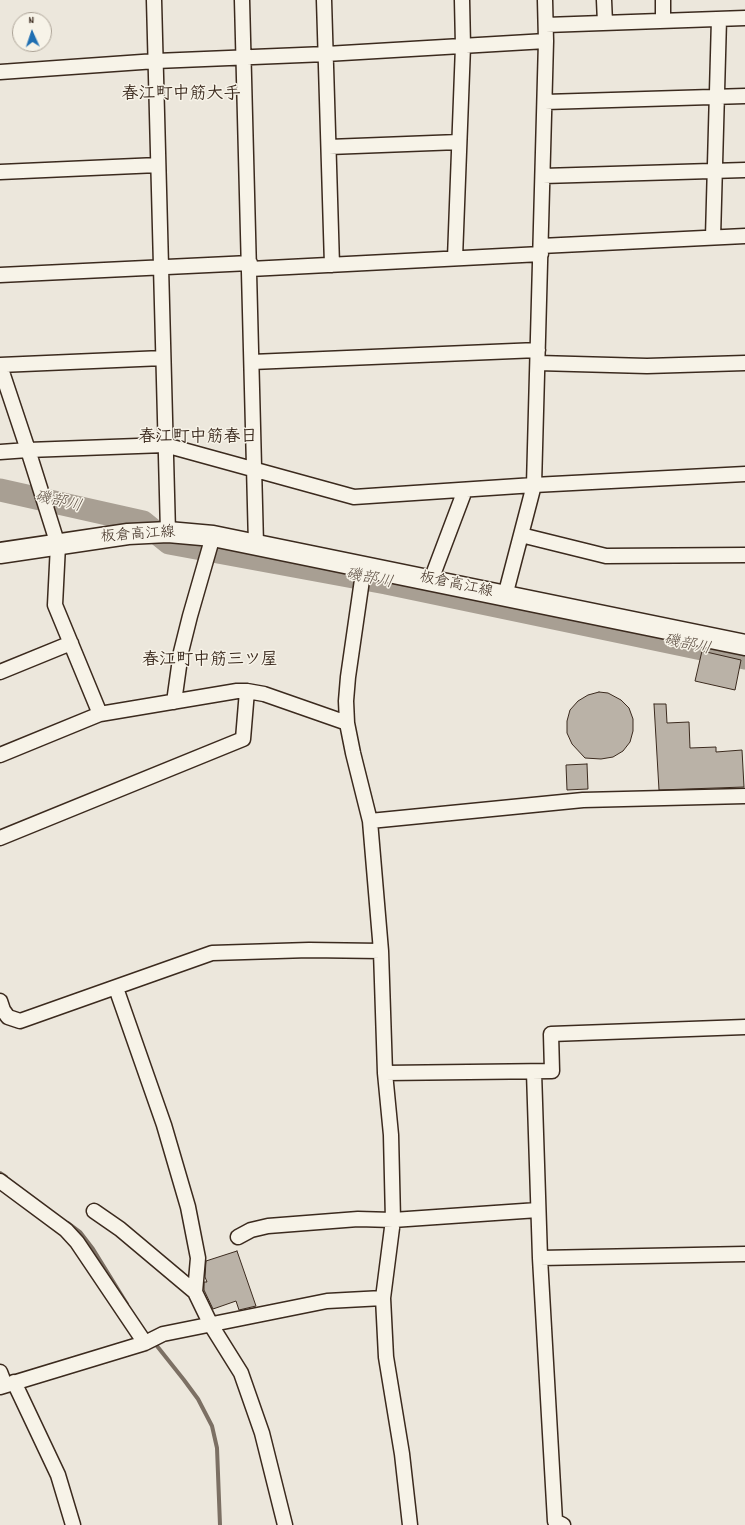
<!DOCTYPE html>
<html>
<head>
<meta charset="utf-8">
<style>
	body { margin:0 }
	#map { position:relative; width:745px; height:1525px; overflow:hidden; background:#ece7dc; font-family:Dekko,sans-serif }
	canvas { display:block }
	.north { position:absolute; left:12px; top:12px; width:40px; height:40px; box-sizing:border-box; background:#f7f3e8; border:1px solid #aca397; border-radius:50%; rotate:357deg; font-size:11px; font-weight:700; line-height:16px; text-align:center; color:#3b2a1e }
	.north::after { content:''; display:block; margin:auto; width:14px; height:18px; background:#1f6fb2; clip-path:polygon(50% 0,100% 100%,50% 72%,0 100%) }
</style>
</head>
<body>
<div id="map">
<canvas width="745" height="1525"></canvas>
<div class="north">N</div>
</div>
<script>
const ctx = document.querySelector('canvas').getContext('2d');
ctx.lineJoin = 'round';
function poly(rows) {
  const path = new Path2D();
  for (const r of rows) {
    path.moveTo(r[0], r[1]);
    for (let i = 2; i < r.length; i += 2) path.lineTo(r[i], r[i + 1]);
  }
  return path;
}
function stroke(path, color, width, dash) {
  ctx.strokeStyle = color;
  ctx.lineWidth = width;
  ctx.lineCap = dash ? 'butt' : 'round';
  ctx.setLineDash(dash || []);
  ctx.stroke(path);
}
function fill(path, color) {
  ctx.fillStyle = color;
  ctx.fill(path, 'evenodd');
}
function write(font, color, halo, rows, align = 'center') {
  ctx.font = font + ' Dekko,"Klee One",sans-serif';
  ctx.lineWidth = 3;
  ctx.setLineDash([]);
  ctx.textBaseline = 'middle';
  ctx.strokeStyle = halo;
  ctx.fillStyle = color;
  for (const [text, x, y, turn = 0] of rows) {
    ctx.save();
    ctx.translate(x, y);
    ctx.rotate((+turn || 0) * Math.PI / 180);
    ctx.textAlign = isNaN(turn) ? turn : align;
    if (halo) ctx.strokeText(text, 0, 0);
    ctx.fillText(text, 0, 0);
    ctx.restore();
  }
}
const stream = poly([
	[0,1173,6,1177],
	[68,1223,80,1232,93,1249,127,1304],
	[153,1341,184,1380,198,1399,212,1426,217,1448,220,1525]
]);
const river = poly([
	[0,490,143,522,169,543,386,583,745,658]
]);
const building = poly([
	[702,651,741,660,735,690,695,681,702,651],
	[599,692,608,693,621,700,629,708,633,719,633,731,630,742,623,751,613,757,601,759,585,758,572,744,567,733,567,721,570,710,578,701,588,695,599,692],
	[654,704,666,704,667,723,689,722,690,748,716,747,716,752,742,750,744,787,659,790,654,704],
	[587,764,588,789,567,790,566,765,587,764],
	[237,1251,256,1306,239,1310,236,1301,213,1309,204,1290,204,1282,207,1282,205,1277,206,1261,237,1251]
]);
const street = poly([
	[154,0,168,532],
	[242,0,256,544],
	[324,0,332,265],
	[604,0,605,23],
	[663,0,663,21],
	[546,25,745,18],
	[0,72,156,61,326,54,546,41],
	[545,102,745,96],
	[329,147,459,142],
	[0,172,158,165],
	[543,176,745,170],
	[713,237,719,19],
	[541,246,745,236],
	[455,258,463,46,462,0],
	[250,269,541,254],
	[0,275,250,263],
	[252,362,538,350],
	[538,363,647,366,745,363],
	[0,365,163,358],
	[0,366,28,450,58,545,55,605,100,714],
	[0,452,28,450,165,445,354,497,534,485,745,474],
	[521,535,606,556,745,555],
	[364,566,348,677,346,701,347,723,353,753,370,821,381,951,385,1073,391,1135,393,1220,383,1298,386,1357,402,1454,410,1525],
	[431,580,465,490],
	[505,596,534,485,546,41,545,0],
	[0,672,71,643],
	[174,702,181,652,190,616,213,536],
	[0,755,100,714,237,691,247,691,264,694,347,723],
	[370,821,583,800,745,796],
	[0,838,243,739,247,691],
	[116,988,164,1125,188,1207,198,1258,195,1292,211,1325,241,1373,262,1433,285,1525],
	[0,1001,3,1010,8,1017,20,1021,212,953,309,950,381,951],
	[534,1072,540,1258,555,1521,563,1525],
	[385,1073,552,1071,551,1034,745,1027],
	[0,1181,66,1230,77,1242,145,1343],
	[94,1211,120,1229,195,1292],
	[238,1237,251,1230,268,1226,358,1219,393,1220,538,1210],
	[540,1258,745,1254],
	[0,1372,5,1385],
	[14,1382,58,1475,73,1525],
	[0,1387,145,1343,163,1334,327,1301,383,1298]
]);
const secondary = poly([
	[0,553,128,534,168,532,213,536,745,645]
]);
const streetNames = [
	["板倉高江線",138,536,-4],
	["板倉高江線",456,586,12]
];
const waterNames = [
	["磯部川",58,503,13],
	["磯部川",369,580,11],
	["磯部川",687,646,12]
];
const quarterNames = [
	["春江町中筋大手",181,96],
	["春江町中筋春日",198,439],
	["春江町中筋三ツ屋",210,662]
];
stroke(stream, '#7c7064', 4);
stroke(river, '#a89f93', 23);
fill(building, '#bab2a7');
stroke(building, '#3b2a1e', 1);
stroke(street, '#3b2a1e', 17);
stroke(secondary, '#3b2a1e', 23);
stroke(street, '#f7f3e8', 14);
stroke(secondary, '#f7f3e8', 20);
write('15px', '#3b2a1e', '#f7f3e8', streetNames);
write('italic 16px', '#615347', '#f7f3e8', waterNames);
write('bold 17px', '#3b2a1e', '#f7f3e8', quarterNames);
</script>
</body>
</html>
